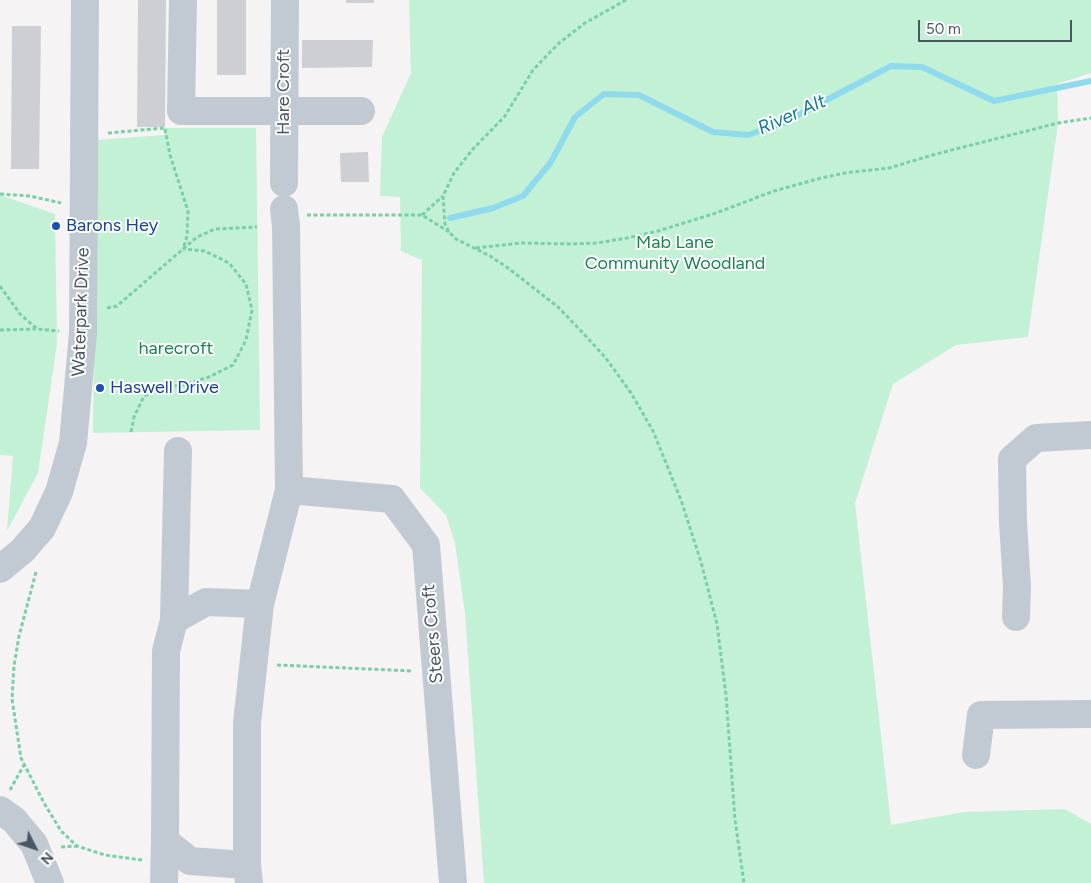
<!DOCTYPE html>
<html>
<head>
<meta charset="utf-8">
<style>
	body { margin:0 }
	#map { position:relative; width:1091px; height:883px; overflow:hidden; background:#f5f3f3; font-family:Figtree,sans-serif }
	canvas { display:block }
	.north { position:absolute; left:10px; top:823px; width:50px; height:50px; -webkit-text-stroke:4px #fff; paint-order:stroke; rotate:131deg; font-size:14px; font-weight:700; line-height:20px; text-align:center; color:#4a5661 }
	.north::after { content:''; display:block; margin:auto; width:18px; height:22px; background:#4a5661; clip-path:polygon(50% 0,100% 100%,50% 72%,0 100%) }
	.scale { position:absolute; left:918px; top:20px; width:154px; height:22px; box-sizing:border-box; border:2px solid #4a5661; border-top:0; padding-left:6px; font-size:15px; line-height:18px; white-space:nowrap; color:#4a5661; -webkit-text-stroke:4px #fff; paint-order:stroke }
</style>
</head>
<body>
<div id="map">
<canvas width="1091" height="883"></canvas>
<div class="north">N</div>
<div class="scale">50 m</div>
</div>
<script>
const ctx = document.querySelector('canvas').getContext('2d');
ctx.lineJoin = 'round';
function fill(path, color) {
  ctx.fillStyle = color;
  ctx.fill(path, 'evenodd');
}
function poly(rows) {
  const path = new Path2D();
  for (const r of rows) {
    path.moveTo(r[0], r[1]);
    for (let i = 2; i < r.length; i += 2) path.lineTo(r[i], r[i + 1]);
  }
  return path;
}
function stroke(path, color, width, dash) {
  ctx.strokeStyle = color;
  ctx.lineWidth = width;
  ctx.lineCap = dash ? 'butt' : 'round';
  ctx.setLineDash(dash || []);
  ctx.stroke(path);
}
function write(font, color, halo, rows, align = 'center') {
  ctx.font = font + ' Figtree,sans-serif';
  ctx.lineWidth = 4;
  ctx.setLineDash([]);
  ctx.textBaseline = 'middle';
  ctx.strokeStyle = halo;
  ctx.fillStyle = color;
  for (const [text, x, y, turn = 0] of rows) {
    ctx.save();
    ctx.translate(x, y);
    ctx.rotate((+turn || 0) * Math.PI / 180);
    ctx.textAlign = isNaN(turn) ? turn : align;
    if (halo) ctx.strokeText(text, 0, 0);
    ctx.fillText(text, 0, 0);
    ctx.restore();
  }
}
const green = poly([
	[409,0,1091,0,1091,73,1057,84,1058,123,1028,337,956,345,893,384,855,503,891,825,964,812,1065,809,1091,824,1091,883,484,883,465,613,455,543,446,515,420,488,422,260,401,251,400,197,380,196,382,137,411,73],
	[165,128,256,128,260,430,93,433,96,140,164,135],
	[0,195,55,214,57,344,38,473,7,531,13,456,0,455]
]);
const stream = poly([
	[450,218,493,208,523,196,551,162,575,117,604,94,639,95,713,132,748,135,783,123,891,66,922,67,994,101,1091,81]
]);
const building = poly([
	[138,0,166,0,165,127,137,127],
	[217,0,246,0,246,75,217,75],
	[346,0,374,0,374,3,346,3],
	[12,26,41,26,39,169,11,169],
	[302,40,373,40,372,67,302,68],
	[368,152,369,182,341,182,340,153]
]);
const path = poly([
	[626,0,585,23,558,44,533,70,505,116,473,149,454,173,443,196,445,224,449,232,456,239,490,256,508,268,558,307,582,332,605,357,631,393,653,431,681,500,701,562,717,624,726,695,735,820,744,883],
	[165,129,170,155,188,211,187,236,183,249],
	[108,133,164,128],
	[0,194,30,196,61,203],
	[307,215,422,215,449,232],
	[422,215,443,196],
	[476,248,521,243,572,244,597,243,627,238,658,231,716,213,774,191,821,178,845,173,889,168,936,154,1058,123,1091,118],
	[0,286,20,314,37,329,59,331],
	[107,308,117,306,197,237,215,229,257,227],
	[0,330,36,329],
	[131,432,134,417,144,396,164,387,183,385,209,377,233,365,246,340,252,310,246,284,229,263,205,251,183,249],
	[36,572,19,636,14,666,12,699,21,758,44,803,61,831,77,846,105,855,142,860],
	[277,665,413,671],
	[10,790,24,765],
	[61,847,77,846]
]);
const minor = poly([
	[183,0,181,111,361,111],
	[284,183,285,0],
	[289,490,392,499,426,545,453,883],
	[0,569,22,551,42,528,59,492,73,443,83,333,85,0],
	[1016,617,1017,586,1013,523,1012,459,1036,438,1091,435],
	[174,620,178,451],
	[976,755,981,715,1091,714],
	[0,810,14,820,34,844,50,883],
	[247,865,190,861,165,841,166,651,174,620,206,602,260,604],
	[164,883,165,841],
	[249,883,247,865,247,723,260,604,289,490,286,226,284,209]
]);
const markers = [
	[56,226,5,"#1a4fb4"],
	[100,388,5,"#1a4fb4"]
];
const streetNames = [
	["Hare Croft",284,92,-90],
	["Waterpark Drive",81,312,-88],
	["Steers Croft",433,634,-95]
];
const transitNames = [
	["Barons Hey",66,226],
	["Haswell Drive",110,388]
];
const parkNames = [
	["Mab Lane",675,243],
	["Community Woodland",675,264],
	["harecroft",176,349]
];
const waterNames = [
	["River Alt",792,115,-24]
];
fill(green, '#c3f1d5');
stroke(stream, '#90daee', 6);
fill(building, '#cdcfd5');
stroke(path, '#7ad0a6', 3, [4, 2.5]);
stroke(minor, '#c1cad2', 28);
for (const [x, y, r, color] of markers) {
  const dot = new Path2D();
  dot.arc(x, y, r, 0, 2 * Math.PI);
  ctx.fillStyle = color;
  ctx.fill(dot);
  stroke(dot, '#fff', 2);
}
write('18px', '#4a5661', '#fff', streetNames);
write('18px', '#164399', '#fff', transitNames, 'left');
write('18px', '#17864f', '#fff', parkNames);
write('italic 19px', '#0c7c9b', '#fff', waterNames);
</script>
</body>
</html>
